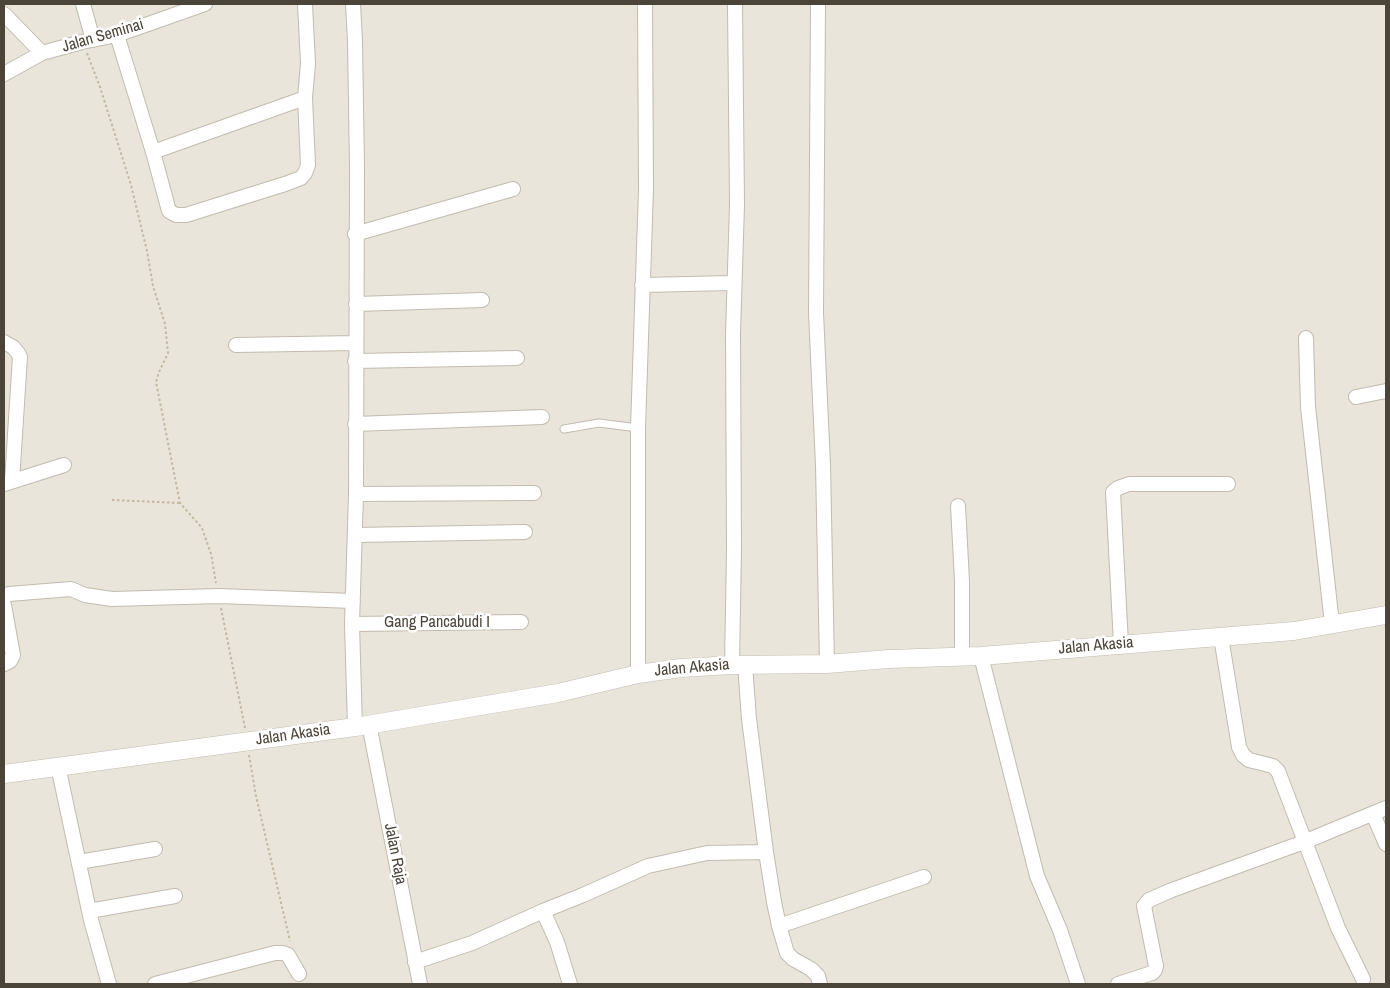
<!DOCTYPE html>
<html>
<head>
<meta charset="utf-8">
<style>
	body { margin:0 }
	#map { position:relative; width:1390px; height:988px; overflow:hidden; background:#f6f3ec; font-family:"Archivo Narrow",sans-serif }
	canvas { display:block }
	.frame { position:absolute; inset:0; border:5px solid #4b4439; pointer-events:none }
</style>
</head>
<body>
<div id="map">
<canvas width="1390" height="988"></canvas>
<div class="frame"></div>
</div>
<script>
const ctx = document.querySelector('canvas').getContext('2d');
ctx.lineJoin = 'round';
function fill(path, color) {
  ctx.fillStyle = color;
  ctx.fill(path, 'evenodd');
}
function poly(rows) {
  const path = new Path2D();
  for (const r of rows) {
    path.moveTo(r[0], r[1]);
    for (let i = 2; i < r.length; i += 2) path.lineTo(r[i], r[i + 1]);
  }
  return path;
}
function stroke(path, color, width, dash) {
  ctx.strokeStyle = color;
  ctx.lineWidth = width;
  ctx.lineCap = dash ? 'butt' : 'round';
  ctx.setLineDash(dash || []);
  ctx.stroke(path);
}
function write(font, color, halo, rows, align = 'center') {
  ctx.font = font + ' "Archivo Narrow",sans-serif';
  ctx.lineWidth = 5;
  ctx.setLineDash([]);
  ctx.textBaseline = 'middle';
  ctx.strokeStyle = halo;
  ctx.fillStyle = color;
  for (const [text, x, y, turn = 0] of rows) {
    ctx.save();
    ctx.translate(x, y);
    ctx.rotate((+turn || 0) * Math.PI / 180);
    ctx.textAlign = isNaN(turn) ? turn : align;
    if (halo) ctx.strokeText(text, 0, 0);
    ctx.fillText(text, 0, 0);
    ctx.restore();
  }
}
const residential = poly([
	[4,4,1386,4,1386,984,4,984]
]);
const path = poly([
	[87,53,100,87,131,185,147,251,153,286,165,324,168,353,159,372,156,382,180,503,202,528,211,554,216,583],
	[112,500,180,503],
	[221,608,245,728],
	[249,755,256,796,290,941]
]);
const service = poly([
	[564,429,599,423,638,428]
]);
const minor = poly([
	[83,4,93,40],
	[353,4,355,41,357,169,356,494,352,624,355,727],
	[818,4,816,313,823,465,827,664],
	[4,14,42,53],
	[117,35,153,152,169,211,176,215,186,215,285,184,301,178,305,173,308,165,305,98,308,63,305,4],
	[4,74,42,53,82,42,117,35,205,4],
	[153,152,305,98],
	[355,234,513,189],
	[642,285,733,283],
	[356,304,482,300],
	[1306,338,1308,407,1332,624],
	[4,342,13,347,18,353,20,357,12,481],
	[236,345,356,343],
	[355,361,517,358],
	[1356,397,1386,391],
	[355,424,542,417],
	[4,484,64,465],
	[356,494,534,493],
	[958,506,962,581,962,657],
	[355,535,525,532],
	[4,597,9,594,71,589,85,595,112,599,219,596,353,601],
	[4,605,13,655,10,661,4,664],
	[352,624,521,622],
	[1221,637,1239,747,1243,755,1249,760,1273,766,1278,771,1338,928,1363,979],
	[1121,644,1113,492,1118,488,1129,484,1228,484],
	[981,656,1037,876,1060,930,1078,984],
	[745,664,749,719,766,852,774,902,779,926,787,953,793,959,811,969,818,976,820,984],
	[732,665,734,550,733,334,737,205,735,4],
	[638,674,638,428,646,189,645,4],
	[369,724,420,984],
	[58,766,91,920,109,984],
	[1373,814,1386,844],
	[79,862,155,849],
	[89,911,175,896],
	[543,911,557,942,570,984],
	[779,926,924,877],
	[415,962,472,943,543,911,583,895,648,866,707,853,766,852],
	[155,984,275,953,283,953,288,955,299,974],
	[1118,984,1152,973,1155,970,1156,966,1144,906,1149,900,1172,890,1304,842,1386,808]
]);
const tertiary = poly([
	[4,774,355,727,558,693,638,674,681,668,732,665,827,664,889,659,981,656,1294,631,1386,615]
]);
const streetNames = [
	["Jalan Seminai",103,36,-16],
	["Gang Pancabudi I",437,623],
	["Jalan Akasia",1096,646,-5],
	["Jalan Akasia",692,668,-5],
	["Jalan Akasia",293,735,-8],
	["Jalan Raja",395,854,79]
];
fill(residential, '#eae5da');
stroke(service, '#c2bbae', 9);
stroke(minor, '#c2bbae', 16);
stroke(tertiary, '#c2bbae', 19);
stroke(path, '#c4b79f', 2, [2.5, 2.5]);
stroke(service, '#fff', 7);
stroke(minor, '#fff', 14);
stroke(tertiary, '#fff', 18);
write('16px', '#4b4439', '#fff', streetNames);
</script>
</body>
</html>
